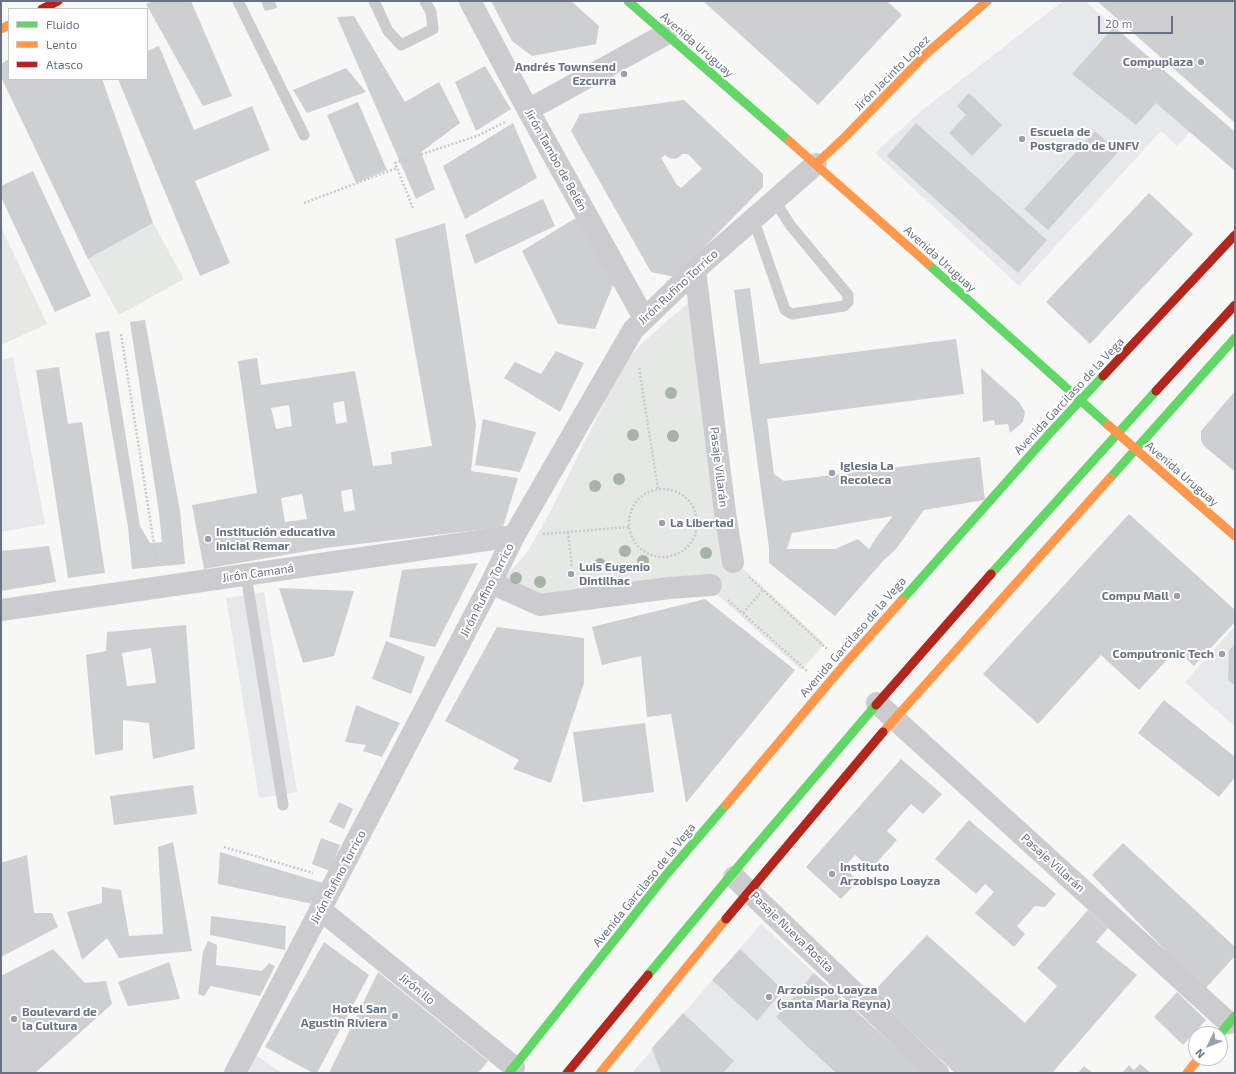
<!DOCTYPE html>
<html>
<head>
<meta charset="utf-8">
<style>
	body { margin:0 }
	#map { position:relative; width:1236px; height:1074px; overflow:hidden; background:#f7f7f6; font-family:"Exo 2",sans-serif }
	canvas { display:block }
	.frame { position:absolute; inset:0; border:2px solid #697284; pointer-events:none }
	.legend { position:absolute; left:8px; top:8px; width:140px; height:72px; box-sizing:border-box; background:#fff; border:1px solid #c3c7ce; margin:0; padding:5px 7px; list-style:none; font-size:12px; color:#697284 }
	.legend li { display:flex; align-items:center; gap:8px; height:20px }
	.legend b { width:20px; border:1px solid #c3c7ce }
	.north { position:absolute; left:1188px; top:1026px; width:40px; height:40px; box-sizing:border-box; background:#fff; border:1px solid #c3c7ce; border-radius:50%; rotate:227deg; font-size:11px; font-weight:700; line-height:16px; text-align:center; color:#697284 }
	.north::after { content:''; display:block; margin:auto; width:14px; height:18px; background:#9ba1ac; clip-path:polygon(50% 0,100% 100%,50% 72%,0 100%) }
	.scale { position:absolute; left:1098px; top:16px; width:75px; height:18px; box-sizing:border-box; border:2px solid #697284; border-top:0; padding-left:5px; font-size:12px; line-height:14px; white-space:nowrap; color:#697284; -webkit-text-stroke:3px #fff; paint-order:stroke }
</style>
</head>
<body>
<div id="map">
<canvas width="1236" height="1074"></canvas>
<div class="frame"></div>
<ul class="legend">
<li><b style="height:5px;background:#63d668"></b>Fluido</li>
<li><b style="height:5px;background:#ff974d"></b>Lento</li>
<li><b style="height:5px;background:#b3261e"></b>Atasco</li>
</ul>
<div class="north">N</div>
<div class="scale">20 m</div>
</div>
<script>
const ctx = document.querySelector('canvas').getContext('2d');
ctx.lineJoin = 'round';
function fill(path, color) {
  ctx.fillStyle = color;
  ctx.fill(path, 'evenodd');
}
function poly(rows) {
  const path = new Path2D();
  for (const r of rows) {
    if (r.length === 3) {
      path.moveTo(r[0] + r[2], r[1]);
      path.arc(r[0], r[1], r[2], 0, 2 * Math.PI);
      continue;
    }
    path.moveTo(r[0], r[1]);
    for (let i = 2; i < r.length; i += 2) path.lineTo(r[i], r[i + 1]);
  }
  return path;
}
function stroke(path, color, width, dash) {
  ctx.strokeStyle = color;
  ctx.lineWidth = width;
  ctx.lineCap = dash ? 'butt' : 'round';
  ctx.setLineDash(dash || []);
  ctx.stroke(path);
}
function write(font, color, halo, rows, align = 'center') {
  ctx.font = font + ' "Exo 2",sans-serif';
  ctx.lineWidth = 4;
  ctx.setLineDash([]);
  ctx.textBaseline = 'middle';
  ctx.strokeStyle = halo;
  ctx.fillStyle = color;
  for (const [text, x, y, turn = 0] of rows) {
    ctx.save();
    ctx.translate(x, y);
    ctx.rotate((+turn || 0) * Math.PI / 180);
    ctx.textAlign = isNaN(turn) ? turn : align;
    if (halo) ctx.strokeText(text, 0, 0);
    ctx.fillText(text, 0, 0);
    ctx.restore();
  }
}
const built = poly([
	[1063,1,1085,1,1235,132,1235,171,1190,132,1177,146,1161,131,1019,286,875,153,920,112],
	[13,357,45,524,1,532,1,360],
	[264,592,297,792,259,798,226,598],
	[1235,626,1235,727,1185,682],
	[761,924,814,973,924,1073,632,1073],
	[256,1055,282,1073,248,1073]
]);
const green = poly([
	[153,223,184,279,119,315,88,259],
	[1,227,47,324,1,345],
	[704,289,738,564,825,644,801,670,713,591,544,611,496,588,528,551,551,510,622,367,642,343]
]);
const building = poly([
	[153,1,191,1,232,96,203,106,146,4],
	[261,1,275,1,277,8,265,11],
	[491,1,571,1,599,26,596,44,532,56,512,41],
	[703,1,887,1,902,15,818,105],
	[1097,1,1235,1,1235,123],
	[354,16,405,102,439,82,460,123,421,152,435,189,416,199,337,17],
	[1114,27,1235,132,1235,171,1156,103,1136,125,1072,74],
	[159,46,194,130,252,106,270,150,195,181,230,263,200,276,118,79,147,79,147,51],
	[9,59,9,79,102,79,153,223,88,259,1,77,1,64],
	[485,66,511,109,476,131,455,82],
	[346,68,366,92,307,113,293,90],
	[969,93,1002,125,972,156,949,133,966,115,957,106],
	[684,100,763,174,763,187,675,277,651,272,571,131,580,114],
	[682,154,688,154,702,169,681,188,677,185,661,158,665,155,669,158,674,159,678,158],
	[358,102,387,170,356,183,327,115],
	[513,123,537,178,465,219,443,166],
	[916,123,1047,240,1018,273,887,156],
	[1095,131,1118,152,1048,230,1024,209],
	[33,171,91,296,55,312,1,197,1,186],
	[1149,193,1193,234,1090,344,1046,302],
	[543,199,555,226,475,264,465,235],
	[579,216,616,278,595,329,558,324,522,251],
	[445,223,476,425,471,471,518,478,503,527,325,548,204,569,192,505,257,493,238,361,257,358,261,385,355,371,373,466,392,464,391,452,432,446,395,239],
	[344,401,347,422,336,424,333,403],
	[289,405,292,426,276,429,271,408],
	[352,489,355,510,344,512,341,491],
	[302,494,307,519,285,522,281,498],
	[750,288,760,364,956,339,964,394,767,419,774,474,784,481,980,457,985,500,924,510,896,549,883,561,835,616,769,563,769,548,734,290],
	[893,516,878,535,869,549,858,539,835,549,787,549,792,533],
	[145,320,180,511,185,564,132,569,128,527,95,333,109,331,140,526,150,543,162,542,159,513,130,322],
	[556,351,584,363,560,412,504,378,515,362,541,374],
	[59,367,68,424,82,422,105,573,68,578,36,370],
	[981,368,1019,402,1025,412,1023,422,1010,433,1008,424,995,425,994,420,983,422],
	[1235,391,1235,472,1203,445,1201,440,1201,431],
	[483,419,536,432,520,472,475,465],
	[1129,514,1235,610,1235,622,1194,666,1176,650,1139,690,1101,655,1038,724,983,674],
	[49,546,56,582,1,591,1,551],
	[478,563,435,647,389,637,402,570],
	[279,588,354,591,334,656,303,663],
	[705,599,795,670,686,803,671,714,647,717,641,656,602,665,592,627],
	[186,625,195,749,153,759,149,723,123,720,123,750,95,755,86,655,106,651,107,632],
	[151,648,156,683,127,686,122,653],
	[497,627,584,638,584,683,551,783,513,769,519,760,445,721],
	[386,641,425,657,411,694,372,679],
	[1235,644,1235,686,1228,680,1229,650],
	[1164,700,1235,757,1235,777,1219,797,1138,733],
	[356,705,400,723,382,757,363,751,366,745,345,742],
	[645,723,654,792,583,802,573,732],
	[901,759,942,794,923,814,911,804,887,831,897,840,871,869,855,855,844,867,858,881,841,899,806,867],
	[193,785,197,814,114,825,110,796],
	[339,802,353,809,344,829,329,822],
	[969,820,1056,894,1045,907,1035,906,1017,926,1025,934,1014,947,975,913,994,892,985,884,976,894,935,859],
	[321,838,340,845,330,871,312,864],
	[173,842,192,951,119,958,107,938,82,960,67,912,102,903,102,887,121,890,129,936,163,934,158,847],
	[1123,843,1235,947,1235,956,1204,990,1092,875],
	[220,852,323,883,313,904,218,884],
	[27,855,34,913,52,913,58,927,1,957,1,863],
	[1088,910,1108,928,1096,942,1137,975,1052,1073,955,1073,871,994,927,935,1025,1023,1057,986,1037,968],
	[211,916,286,926,285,950,210,935],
	[208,941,217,945,216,965,262,971,269,963,275,966,260,996,211,986,204,996,198,994,203,952],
	[324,942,369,975,317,1073,313,1073,265,1047],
	[53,949,85,983,106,981,112,1004,35,1073,1,1073,1,976],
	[740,949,783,990,757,1021,712,980],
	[169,962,180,999,128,1006,118,982],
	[378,972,488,1061,478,1073,329,1073],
	[814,973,924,1073,836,1073,776,1017],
	[1177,992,1206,1020,1183,1045,1154,1017],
	[683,1013,734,1061,723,1073,661,1073,652,1048],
	[1140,1064,1151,1073,1122,1073,1129,1065,1134,1070],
	[1084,1066,1093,1073,1078,1073]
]);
const path = poly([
	[304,203,397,168],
	[413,208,395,163,477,136,507,121],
	[121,334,157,563],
	[639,368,658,489],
	[663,523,34],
	[568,532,572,567],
	[543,534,629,527],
	[749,577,827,649],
	[728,600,807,671],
	[743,613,763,590],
	[224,847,313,873]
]);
const lane = poly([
	[238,1,304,135],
	[374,1,388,31,401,45,433,29,431,12,425,1],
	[753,218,785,310,792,314,844,306,848,302,848,295,791,226,774,200],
	[246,575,283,805]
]);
const street = poly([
	[470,1,528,110,644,318],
	[528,110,666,34],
	[695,270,725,513,733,562],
	[491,583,540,605,669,588,711,585],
	[1,610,514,536],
	[877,703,1229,1023],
	[734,877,938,1073],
	[321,910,514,1067],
	[235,1073,491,583,514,536,633,330,695,270,816,164]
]);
const fast = poly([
	[628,1,789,141],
	[928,264,1108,425],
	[1110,478,1235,338],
	[991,574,1156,391],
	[902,600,1050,433,1103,376],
	[648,975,732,874,876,705],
	[1220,1034,1235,1016],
	[509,1073,666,875,726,805]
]);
const slow = poly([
	[1,29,9,25],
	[789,141,928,264],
	[816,164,845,137,926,54,987,1],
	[1108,425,1235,536],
	[883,732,1110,478],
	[726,805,844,665,902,600],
	[600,1073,726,919],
	[1187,1073,1199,1058]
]);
const jam = poly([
	[42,9,58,1],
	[1103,376,1235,235],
	[1156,391,1235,305],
	[876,705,991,574],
	[726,919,883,732],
	[567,1073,648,975]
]);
const trees = [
	[671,393],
	[633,435],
	[673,436],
	[619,479],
	[595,486],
	[625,551],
	[706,553],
	[643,561],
	[600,564],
	[516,578],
	[540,582]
];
const markers = [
	[1201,62,4,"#9ba1ac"],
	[624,74,4,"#9ba1ac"],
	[1022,139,4,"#9ba1ac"],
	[832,473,4,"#9ba1ac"],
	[662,523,4,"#9ba1ac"],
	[208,539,4,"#9ba1ac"],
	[571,574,4,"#9ba1ac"],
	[1177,596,4,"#9ba1ac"],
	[1222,654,4,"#9ba1ac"],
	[832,874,4,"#9ba1ac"],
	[769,997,4,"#9ba1ac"],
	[395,1016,4,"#9ba1ac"],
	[14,1019,4,"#9ba1ac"]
];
const streetNames = [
	["Avenida Uruguay",697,45,41],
	["Jirón Jacinto Lopez",892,73,-45],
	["Jirón Tambo de Belén",556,160,61],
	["Avenida Uruguay",940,259,42],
	["Jirón Rufino Torrico",678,287,-43],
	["Avenida Garcilaso de la Vega",1069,396,-47],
	["Pasaje Villarán",719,467,83],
	["Avenida Uruguay",1182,474,41],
	["Jirón Camaná",258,573,-8],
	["Jirón Rufino Torrico",487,590,-63],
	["Avenida Garcilaso de la Vega",853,637,-49],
	["Pasaje Villarán",1053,863,42],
	["Jirón Rufino Torrico",338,877,-62],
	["Avenida Garcilaso de la Vega",644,885,-51],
	["Pasaje Nueva Rosita",792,932,44],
	["Jirón Ilo",417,989,39]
];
const poiNames = [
	["Compuplaza",1193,62,"right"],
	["Andrés Townsend",616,67,"right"],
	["Ezcurra",616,81,"right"],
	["Escuela de",1030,132],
	["Postgrado de UNFV",1030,146],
	["Iglesia La",840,466],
	["Recoleca",840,480],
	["La Libertad",670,523],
	["Institución educativa",216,532],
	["inicial Remar",216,546],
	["Luis Eugenio",579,567],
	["Dintilhac",579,581],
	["Compu Mall",1169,596,"right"],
	["Computronic Tech",1214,654,"right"],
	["Instituto",840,867],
	["Arzobispo Loayza",840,881],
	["Arzobispo Loayza",777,990],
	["(santa Maria Reyna)",777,1004],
	["Hotel San",387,1009,"right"],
	["Agustin Riviera",387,1023,"right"],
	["Boulevard de",22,1012],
	["la Cultura",22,1026]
];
fill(built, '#e7e8e9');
fill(green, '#e5e8e4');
fill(building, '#cecfd1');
stroke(path, '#cacacc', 2.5, [2, 2]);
stroke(lane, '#ccccce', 11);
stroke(street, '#ccccce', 22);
stroke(fast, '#63d668', 9);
stroke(slow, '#ff974d', 9);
stroke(jam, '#b3261e', 9);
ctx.fillStyle = '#a8b3a8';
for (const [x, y] of trees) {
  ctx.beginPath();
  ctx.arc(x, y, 6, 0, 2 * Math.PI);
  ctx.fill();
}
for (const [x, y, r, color] of markers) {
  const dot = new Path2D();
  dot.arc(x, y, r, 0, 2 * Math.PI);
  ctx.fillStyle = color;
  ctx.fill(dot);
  stroke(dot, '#fff', 1.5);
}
write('12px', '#697284', '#fff', streetNames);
write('bold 12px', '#697284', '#fff', poiNames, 'left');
</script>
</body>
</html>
